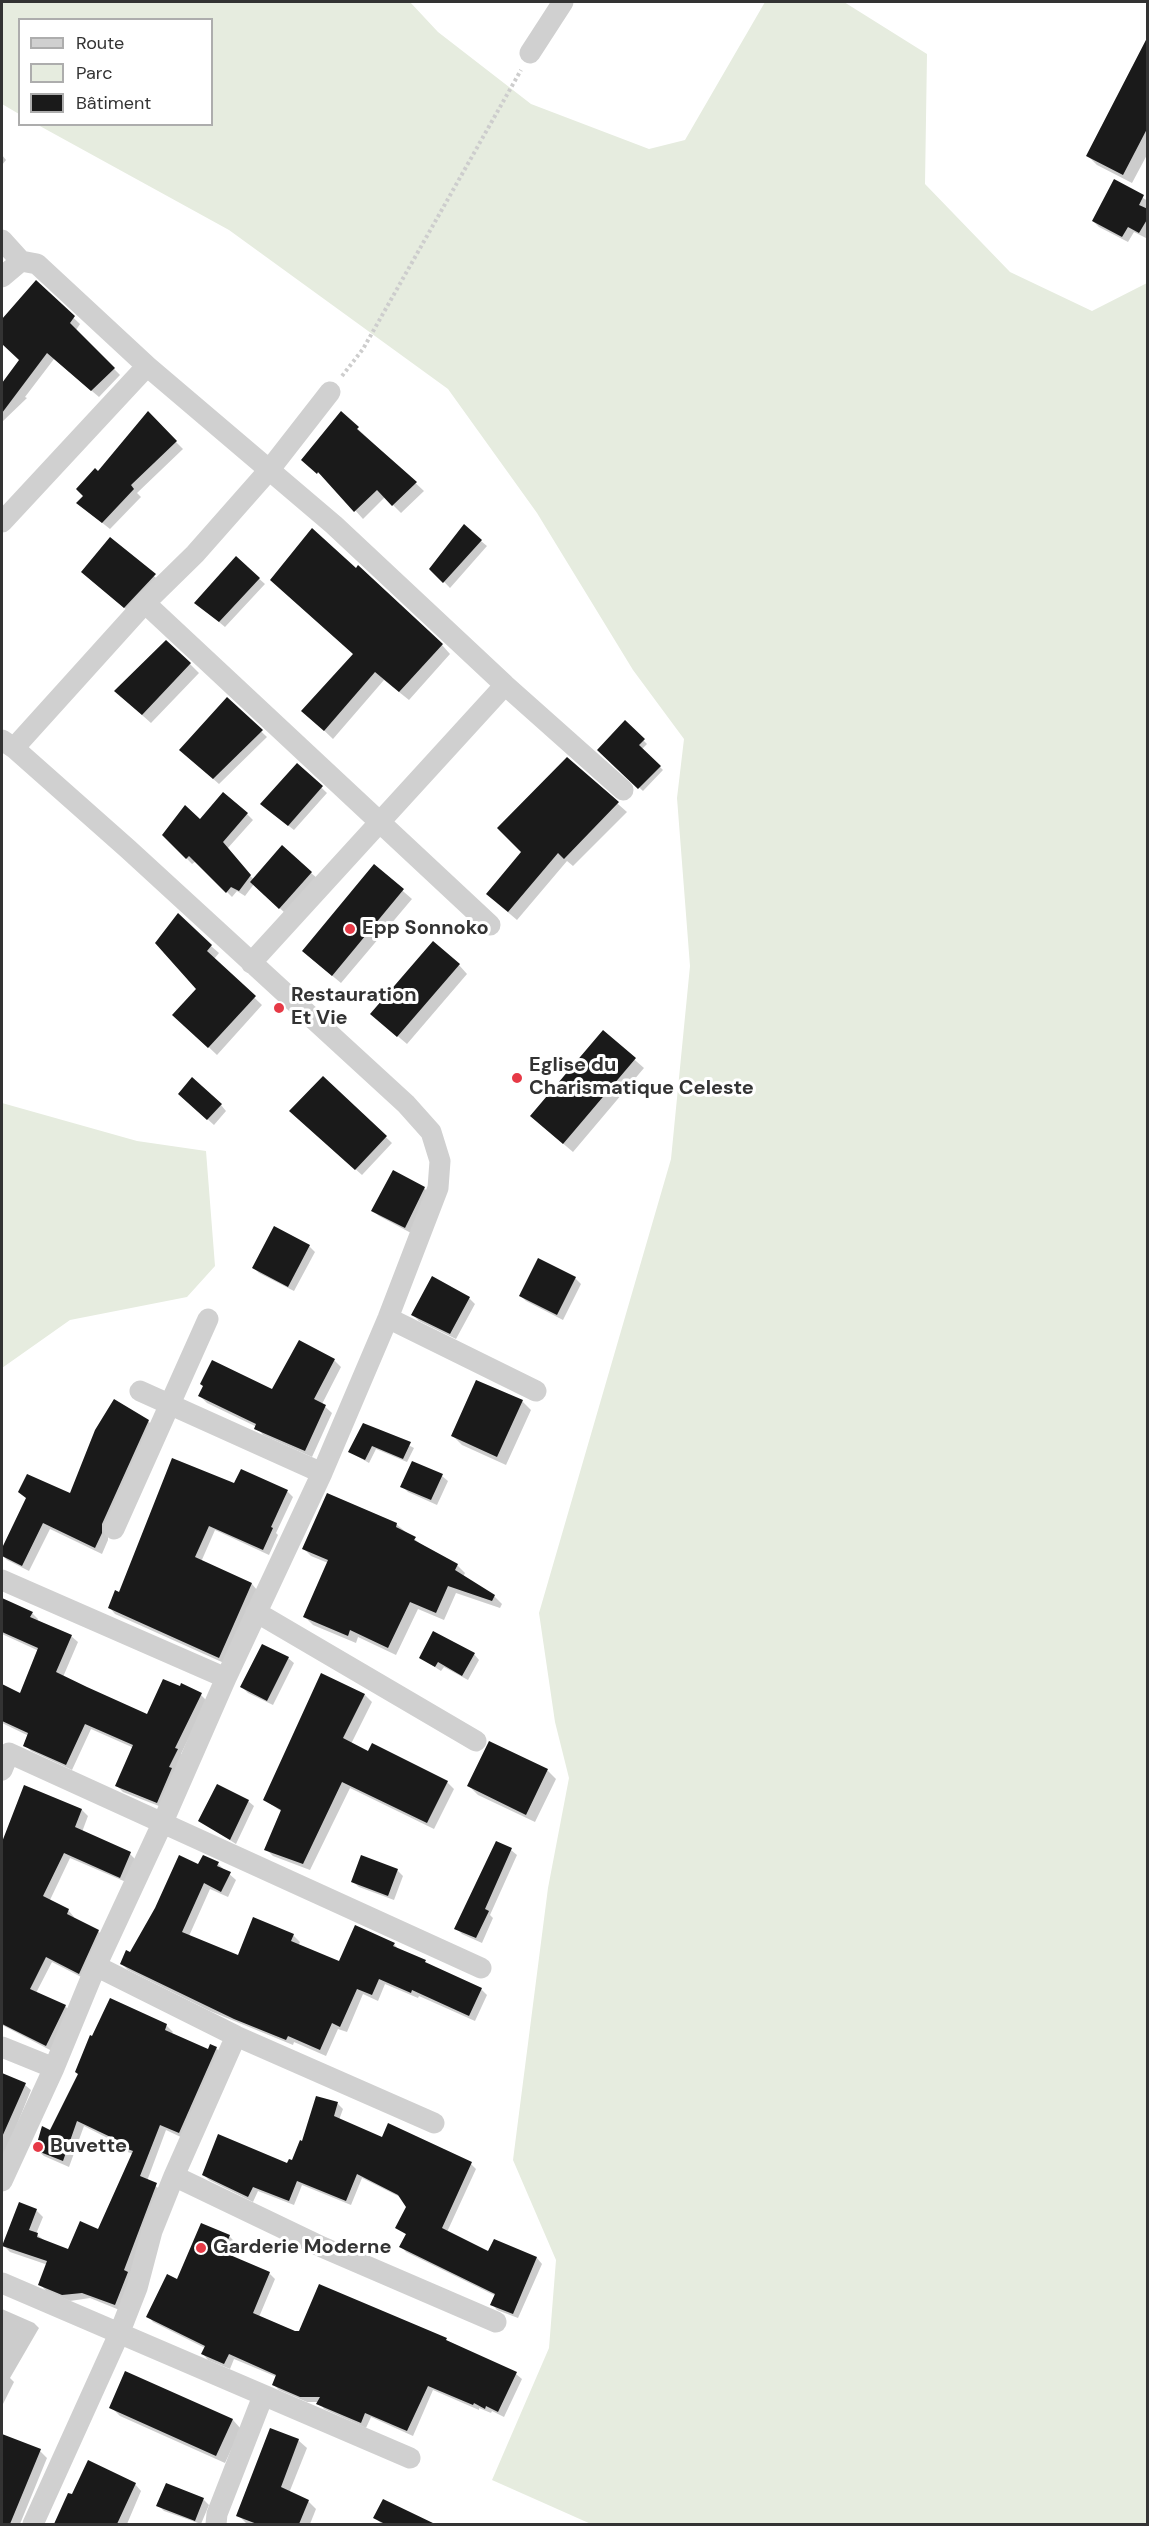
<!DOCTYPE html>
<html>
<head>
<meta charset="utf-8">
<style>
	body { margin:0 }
	#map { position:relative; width:1149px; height:2526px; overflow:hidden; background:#fff; font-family:"DM Sans",sans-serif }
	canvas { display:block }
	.frame { position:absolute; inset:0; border:3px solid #333; pointer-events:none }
	.legend { position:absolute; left:18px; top:18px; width:195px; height:108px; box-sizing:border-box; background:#fff; border:2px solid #adadad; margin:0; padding:8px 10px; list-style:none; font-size:18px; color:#333 }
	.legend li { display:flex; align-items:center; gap:12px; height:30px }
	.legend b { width:30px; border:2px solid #adadad }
</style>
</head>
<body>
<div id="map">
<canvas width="1149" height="2526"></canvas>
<div class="frame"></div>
<ul class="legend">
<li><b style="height:8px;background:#d0d0d0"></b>Route</li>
<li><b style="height:16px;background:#e6ecdf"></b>Parc</li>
<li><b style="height:16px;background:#1a1a1a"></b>Bâtiment</li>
</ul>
</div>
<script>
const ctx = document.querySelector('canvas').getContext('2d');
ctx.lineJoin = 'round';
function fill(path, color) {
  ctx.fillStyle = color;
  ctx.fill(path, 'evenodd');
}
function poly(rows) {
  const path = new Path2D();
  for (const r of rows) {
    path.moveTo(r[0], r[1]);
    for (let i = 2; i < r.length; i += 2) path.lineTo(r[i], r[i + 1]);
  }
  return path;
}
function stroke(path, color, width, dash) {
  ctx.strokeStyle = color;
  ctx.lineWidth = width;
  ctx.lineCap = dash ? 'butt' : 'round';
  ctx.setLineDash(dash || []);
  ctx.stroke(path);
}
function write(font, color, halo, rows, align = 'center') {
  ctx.font = font + ' "DM Sans",sans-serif';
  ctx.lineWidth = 6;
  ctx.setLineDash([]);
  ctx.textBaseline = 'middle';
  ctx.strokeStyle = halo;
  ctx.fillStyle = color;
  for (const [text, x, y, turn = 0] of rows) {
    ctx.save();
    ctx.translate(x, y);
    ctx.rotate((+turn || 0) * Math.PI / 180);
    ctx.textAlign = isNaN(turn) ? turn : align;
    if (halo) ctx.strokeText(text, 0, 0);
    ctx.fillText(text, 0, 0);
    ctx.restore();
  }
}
const green = poly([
	[2,2,410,2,438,32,531,104,649,149,685,140,765,2,844,2,927,54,925,184,1010,272,1092,311,1147,283,1147,2524,591,2524,492,2480,549,2348,556,2260,513,2160,548,1888,569,1778,555,1722,539,1613,671,1159,690,966,677,798,684,739,633,670,537,513,448,389,229,230,38,125,212,124,212,20,20,20,19,114,2,104],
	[2,1103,137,1141,206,1151,215,1266,187,1297,70,1320,2,1368]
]);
const shadow = poly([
	[1148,40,1148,153,1132,183,1097,165,1088,156],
	[2,155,6,160,2,165],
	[1114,181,1148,201,1148,234,1146,238,1134,232,1128,242,1099,227,1093,221],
	[36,282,80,324,76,330,120,375,99,397,54,359,25,397,27,398,2,422,2,386,20,360,2,342,2,322],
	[341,413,424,491,401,513,385,497,363,519,327,479,311,468],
	[148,414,183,449,137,493,141,497,110,529,86,510,98,473],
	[464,527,487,546,450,588,431,568],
	[111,539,163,584,133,615,92,581],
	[236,558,265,584,225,627,202,608],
	[442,645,450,654,409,700,384,680,333,739,312,719,355,654],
	[190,664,199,673,151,723,125,700],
	[227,699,267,737,219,784,186,755],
	[625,722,647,744,642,749,663,770,643,791,599,750],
	[567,759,627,812,573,866,567,861,517,920,497,903],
	[298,765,327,793,294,830,267,809],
	[247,814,253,820,227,849,254,880,311,873,317,878,286,914,254,884,245,896,237,891,232,897,196,861,192,864,164,835],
	[374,866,412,899,341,983,312,959],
	[157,943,211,946,219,953,214,959,262,1005,217,1055,182,1022,198,989],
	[459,965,467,974,407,1044,381,1022],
	[603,1032,644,1068,573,1152,540,1124],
	[323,1078,392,1143,362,1175,291,1111],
	[185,1099,221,1105,226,1111,214,1125],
	[424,1188,430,1194,411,1233,379,1216,373,1211],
	[309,1246,315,1252,294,1291,259,1273,254,1268],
	[575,1278,581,1284,563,1320,526,1301,520,1295],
	[469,1298,475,1304,456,1339,419,1321,413,1315],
	[334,1360,341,1367,322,1404,332,1413,312,1457,263,1435,257,1427,207,1403,200,1396,272,1391],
	[522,1401,531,1410,506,1465,462,1445,453,1436],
	[148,1421,155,1428,108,1531,108,1540,102,1554,50,1529,29,1571,7,1560,2,1555,27,1499,71,1495],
	[387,1434,414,1448,407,1462,376,1449,369,1463,350,1452],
	[241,1471,288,1492,293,1497,276,1533,278,1535,269,1555,215,1530,201,1562,252,1584,257,1590,224,1663,115,1614,110,1608,120,1594,234,1485],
	[442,1476,448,1481,437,1505,408,1492,402,1486],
	[396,1524,423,1546,457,1565,465,1573,463,1577,494,1596,502,1604,500,1608,456,1593,444,1620,418,1609,396,1655,358,1637,356,1643,313,1625,305,1617,328,1563,311,1556,303,1548],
	[2,1600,32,1613,38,1619,37,1622,71,1636,78,1642,63,1677,148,1716,201,1695,207,1701,181,1754,183,1756,164,1808,123,1792,116,1785,134,1748,91,1729,72,1770,31,1751,25,1745,29,1736,2,1723,2,1686,21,1695,39,1651,2,1634],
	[474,1654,479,1660,468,1680,444,1667,441,1671,421,1658],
	[288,1658,294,1663,273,1705,248,1693,242,1687],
	[365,1695,372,1702,351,1744,369,1753,447,1782,454,1789,434,1829,350,1788,310,1870,273,1856,266,1849,282,1812,264,1799],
	[490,1743,548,1771,556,1779,535,1822,478,1795,469,1786],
	[24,1787,82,1810,88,1816,82,1832,130,1854,136,1860,126,1882,70,1858,50,1900,69,1911,74,1917,73,1919,98,1931,104,1937,85,1979,52,1962,36,1993,65,2006,71,2012,52,2051,2,2025,2,2006,24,1956,2,1946,2,1846],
	[248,1801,254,1806,236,1844,200,1821],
	[497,1843,511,1850,517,1855,490,1915,493,1918,482,1943,462,1934,456,1928],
	[218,1864,236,1880,228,1897,210,1889,189,1936,239,1957,293,1935,300,1942,298,1946,340,1963,394,1944,400,1951,430,1966,481,1989,487,1995,475,2021,419,1996,418,1998,385,1984,378,2001,363,1994,347,2032,338,2029,326,2056,294,2042,293,2045,210,2011,128,1970,122,1964,199,1866],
	[397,1870,403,1876,394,1900,359,1887,353,1882],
	[166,2025,173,2032,171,2034,209,2051,216,2048,223,2055,185,2139,166,2130,147,2181,163,2191,122,2311,90,2298,70,2301,46,2291,40,2284,48,2265,10,2252,3,2245,36,2210,43,2217,36,2234,45,2241,68,2250,98,2231,133,2154,125,2151,119,2144,84,2126,69,2167,44,2156,37,2150,51,2132],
	[2,2074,25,2085,31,2090,2,2162],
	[317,2098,338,2104,343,2109,339,2120,382,2139,471,2164,476,2169,447,2232,489,2253,495,2241,537,2258,542,2264,518,2318,497,2310,492,2304,496,2296,406,2252,401,2246,407,2235,397,2228,407,2207,402,2198,362,2178,351,2205,302,2185,294,2205,258,2191,253,2202,209,2180,204,2175,288,2165,293,2162,303,2144],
	[202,2225,230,2237,235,2242,229,2256,269,2273,275,2279,259,2317,295,2333,300,2332,319,2286,446,2340,516,2374,522,2379,504,2417,492,2411,491,2413,479,2408,479,2410,433,2390,413,2436,371,2417,366,2428,324,2409,319,2402,307,2402,279,2390,273,2384,277,2377,234,2359,230,2369,208,2360,203,2354,205,2348,153,2322,148,2316,178,2281],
	[2,2309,34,2323,39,2328,10,2378,14,2382,2,2406],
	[111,2407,233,2420,241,2429,225,2463,120,2416],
	[3,2436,40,2451,47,2458,20,2524,2,2524],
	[298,2440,307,2448,289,2493,308,2501,316,2509,310,2524,246,2523,238,2515],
	[135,2484,141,2491,127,2524,54,2524,69,2495],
	[167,2485,204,2500,209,2505,201,2524,164,2511,158,2505],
	[383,2501,432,2524,382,2524,375,2518]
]);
const building = poly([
	[1148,36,1148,127,1123,175,1086,156],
	[1114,179,1144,195,1139,205,1148,209,1148,218,1139,233,1128,227,1122,237,1092,221],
	[36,280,75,316,70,323,115,368,91,391,47,353,2,413,2,383,19,360,2,344,2,319],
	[148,411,177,441,131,485,134,489,102,523,76,503,83,496,76,489,95,468,98,471],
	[341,411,359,427,357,429,417,482,392,506,377,490,354,512,318,472,317,474,301,460],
	[464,524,482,540,443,583,429,569],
	[312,528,356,568,358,565,443,644,399,692,375,672,324,731,301,711,353,654,270,580],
	[110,537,156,574,124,608,81,572],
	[236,556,260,578,219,622,194,603],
	[166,640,191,663,142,715,114,691],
	[227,697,263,730,213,779,179,750],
	[625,720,645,739,639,745,661,766,638,789,597,750],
	[567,757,619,802,564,859,558,853,508,912,486,894,521,852,497,828],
	[297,763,323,786,288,826,260,804],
	[223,792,248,813,223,842,251,875,239,891,231,887,226,893,189,856,186,859,162,835,185,805,200,819],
	[282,845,312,872,279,909,250,882],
	[374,864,404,889,332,976,302,951],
	[178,913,212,945,207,951,256,996,208,1048,172,1015,196,989,155,943],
	[433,941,460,964,397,1037,370,1014],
	[603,1030,636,1058,563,1144,530,1116],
	[323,1076,387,1136,355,1170,289,1111],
	[192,1077,222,1104,207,1120,178,1094],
	[393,1170,425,1187,405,1228,371,1211],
	[274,1226,310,1245,288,1287,252,1268],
	[538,1258,576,1277,557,1315,519,1296],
	[432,1276,470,1297,450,1334,411,1315],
	[299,1340,335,1359,314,1399,326,1405,305,1451,254,1429,256,1424,198,1396,203,1386,200,1384,212,1360,272,1389],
	[476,1380,523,1400,497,1457,451,1436],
	[114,1399,149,1420,102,1524,102,1533,95,1548,43,1523,22,1566,2,1556,2,1548,26,1498,18,1492,27,1474,70,1493,95,1430],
	[363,1423,411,1442,403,1459,372,1446,365,1460,348,1452],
	[172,1458,234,1483,241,1469,288,1490,271,1527,273,1528,263,1550,209,1526,195,1557,252,1583,219,1658,108,1608,115,1590,119,1592],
	[412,1461,443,1474,431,1500,400,1487],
	[327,1493,397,1523,396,1527,416,1537,414,1540,458,1564,455,1570,495,1595,492,1601,448,1586,436,1613,410,1602,388,1648,350,1630,348,1636,303,1617,328,1560,302,1549],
	[2,1598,33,1612,30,1617,72,1635,56,1672,87,1687,147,1714,163,1679,180,1686,181,1683,202,1693,175,1748,178,1749,169,1767,172,1768,157,1803,115,1786,133,1745,85,1724,66,1765,23,1746,28,1733,2,1721,2,1684,20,1693,38,1648,2,1632],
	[433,1631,475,1653,462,1676,438,1662,435,1667,419,1658],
	[262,1644,289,1657,267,1701,240,1687],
	[321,1673,365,1694,343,1738,368,1751,372,1743,448,1781,427,1823,342,1782,303,1864,264,1850,281,1810,263,1800],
	[489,1741,548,1769,526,1815,467,1786],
	[217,1784,249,1800,230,1840,198,1821],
	[24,1785,82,1809,75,1827,131,1852,120,1878,64,1853,43,1896,69,1909,67,1914,99,1930,79,1974,46,1957,30,1989,66,2005,46,2046,2,2024,2,1842],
	[496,1841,512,1848,485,1909,489,1911,476,1938,454,1929],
	[179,1855,198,1864,203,1855,219,1862,217,1866,231,1872,221,1892,204,1883,182,1932,238,1955,253,1917,294,1934,291,1941,339,1961,355,1925,395,1943,393,1946,426,1960,425,1962,482,1988,469,2016,412,1990,411,1993,379,1979,372,1995,357,1989,340,2027,332,2023,320,2050,288,2036,286,2040,234,2019,120,1964,126,1950,130,1952,155,1908],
	[361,1855,398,1869,388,1896,351,1882],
	[110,1998,167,2024,165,2030,208,2049,210,2044,217,2047,179,2133,160,2125,140,2176,157,2183,124,2270,128,2272,115,2305,82,2293,62,2295,38,2285,47,2261,2,2246,19,2202,37,2209,29,2230,38,2233,37,2237,68,2249,80,2221,98,2229,133,2151,117,2145,119,2141,77,2121,63,2161,35,2150,42,2126,50,2130,78,2074,75,2072,90,2035,92,2036],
	[2,2073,26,2083,2,2137],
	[316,2096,338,2102,334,2116,382,2137,388,2123,472,2162,442,2228,488,2251,494,2239,537,2257,513,2314,490,2305,495,2294,399,2247,406,2234,395,2228,406,2207,398,2195,357,2174,346,2201,297,2181,289,2201,253,2187,248,2197,202,2175,218,2134,287,2163,289,2159,292,2160,300,2140,302,2141],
	[201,2223,230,2235,223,2252,270,2272,253,2313,295,2331,299,2331,319,2284,447,2338,446,2340,517,2372,498,2412,486,2406,485,2409,474,2403,473,2405,428,2386,407,2431,365,2413,361,2423,316,2404,320,2397,300,2397,272,2385,276,2375,229,2354,224,2364,201,2354,205,2346,146,2317,167,2274,177,2279],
	[125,2371,233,2419,216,2456,109,2408],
	[270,2428,299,2439,281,2487,309,2500,299,2524,257,2524,236,2516],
	[2,2434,41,2449,10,2524,2,2524],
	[88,2460,136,2483,117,2524,54,2524,68,2493,72,2494],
	[166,2483,204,2498,195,2521,156,2506],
	[383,2499,435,2524,385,2524,373,2518]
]);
const path = poly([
	[342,376,363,349,521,70]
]);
const street = poly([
	[530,53,563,2],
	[2,240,21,261,37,264,147,366,334,525,505,685,623,790],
	[2,277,21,261],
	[2,522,147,366],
	[145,603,490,925],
	[2,740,14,748,128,849,406,1104,431,1132,440,1161,438,1188,388,1318,322,1473,226,1678,162,1824,96,1966,54,2068,2,2181],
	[14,748,145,603,195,554,270,469,330,392],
	[251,963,505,685],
	[388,1318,536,1391],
	[140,1391,322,1473],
	[114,1529,208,1319],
	[2,1580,226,1678],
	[256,1612,476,1741],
	[2,1770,9,1753,481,1968],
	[96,1966,236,2036,434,2123],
	[2,2047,54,2068],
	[174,2176,322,2247,496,2322],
	[2,2283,410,2458],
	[33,2524,119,2334,137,2288,152,2231,174,2176,236,2036],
	[216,2524,217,2514,263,2396]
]);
const markers = [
	[350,929,6,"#e63946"],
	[279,1008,6,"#e63946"],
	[517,1078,6,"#e63946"],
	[38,2147,6,"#e63946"],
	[201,2248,6,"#e63946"]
];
const poiNames = [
	["Epp Sonnoko",362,929],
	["Restauration",291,996],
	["Et Vie",291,1019],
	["Eglise du",529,1066],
	["Charismatique Celeste",529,1089],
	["Buvette",50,2147],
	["Garderie Moderne",213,2248]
];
fill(green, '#e6ecdf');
fill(shadow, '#0003');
fill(building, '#1a1a1a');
stroke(path, '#cdcdcd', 4, [3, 3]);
stroke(street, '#d0d0d0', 21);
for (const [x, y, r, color] of markers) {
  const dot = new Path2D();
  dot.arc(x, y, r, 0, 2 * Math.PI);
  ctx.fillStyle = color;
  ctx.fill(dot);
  stroke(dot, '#fff', 2);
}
write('bold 20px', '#333', '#fff', poiNames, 'left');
</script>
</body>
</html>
